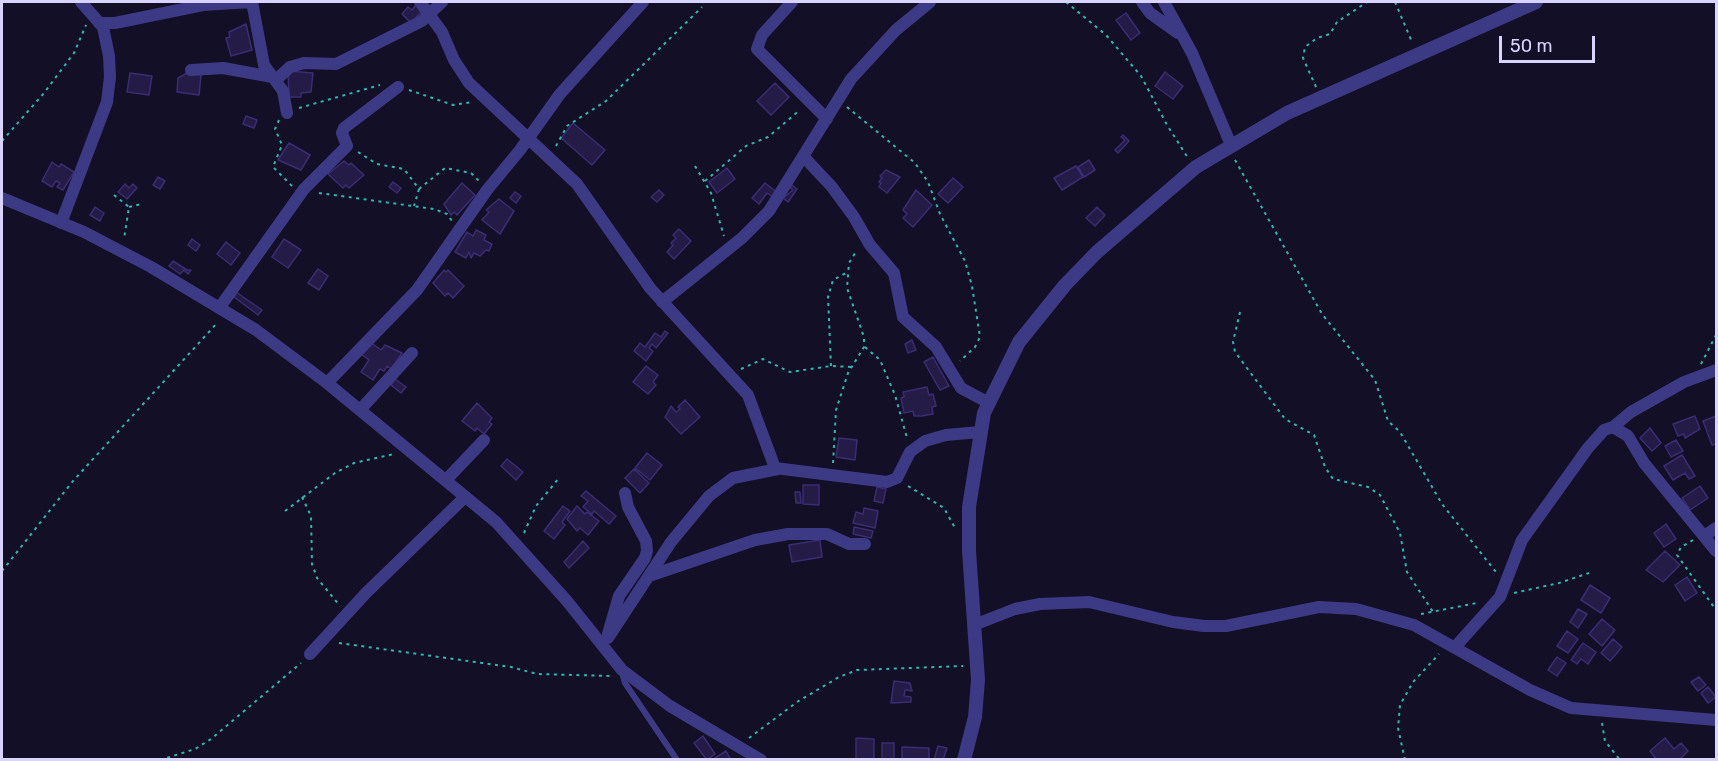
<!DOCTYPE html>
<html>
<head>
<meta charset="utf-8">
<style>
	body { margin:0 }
	#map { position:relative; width:1718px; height:761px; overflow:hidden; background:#130f26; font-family:Rubik,sans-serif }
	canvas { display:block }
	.frame { position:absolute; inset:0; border:3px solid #d9d4ff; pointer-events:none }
	.scale { position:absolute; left:1499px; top:36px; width:96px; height:27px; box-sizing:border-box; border:3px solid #d9d4ff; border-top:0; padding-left:8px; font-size:18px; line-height:21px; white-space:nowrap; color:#d9d4ff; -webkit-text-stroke:4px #130f26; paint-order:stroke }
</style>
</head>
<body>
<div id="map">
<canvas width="1718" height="761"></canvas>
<div class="frame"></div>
<div class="scale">50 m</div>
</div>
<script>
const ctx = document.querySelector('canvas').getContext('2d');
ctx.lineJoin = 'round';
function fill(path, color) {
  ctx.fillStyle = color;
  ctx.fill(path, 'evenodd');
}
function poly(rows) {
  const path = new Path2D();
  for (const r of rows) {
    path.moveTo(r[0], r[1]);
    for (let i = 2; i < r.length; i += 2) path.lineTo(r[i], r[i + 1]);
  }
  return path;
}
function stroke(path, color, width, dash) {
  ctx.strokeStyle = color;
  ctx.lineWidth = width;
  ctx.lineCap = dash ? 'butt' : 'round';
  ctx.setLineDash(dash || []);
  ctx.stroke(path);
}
const building = poly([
	[416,5,422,11,411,23,402,14,408,7,412,10,416,5],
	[1126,13,1140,33,1131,40,1116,20,1126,13],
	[246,24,252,50,231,56,226,38,230,37,229,32,246,24],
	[288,71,313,73,311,92,301,93,301,97,289,97,288,71],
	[1165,72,1183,86,1173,99,1155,86,1165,72],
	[130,73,152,76,149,95,127,92,130,73],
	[187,73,201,75,199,95,177,92,178,78,187,73],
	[775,83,789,97,771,115,757,101,775,83],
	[246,116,257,120,254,128,243,124,246,116],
	[573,123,605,150,592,165,561,138,573,123],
	[1123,135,1129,141,1118,153,1115,150,1125,140,1121,137,1123,135],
	[289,143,310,155,301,170,278,160,289,143],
	[1089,160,1095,170,1084,177,1078,167,1089,160],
	[344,161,349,165,351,163,364,175,349,188,346,185,343,188,328,174,344,161],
	[52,162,59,167,61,164,74,172,63,190,57,187,60,183,56,181,52,187,42,181,52,162],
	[1076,166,1083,177,1062,190,1054,178,1076,166],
	[727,168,735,179,717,193,709,182,727,168],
	[886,170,900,177,887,193,879,187,881,183,879,182,882,178,880,176,886,170],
	[158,177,165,181,160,189,153,185,158,177],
	[953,178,963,187,948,203,938,194,953,178],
	[393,182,401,188,397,193,389,187,393,182],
	[462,183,475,195,457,215,454,212,451,215,444,204,462,183],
	[765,183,778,193,774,198,767,193,759,204,752,198,765,183],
	[125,184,129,188,133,184,137,188,127,199,118,192,125,184],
	[792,185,797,189,788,202,783,198,793,190,790,188,792,185],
	[659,190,664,195,657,202,651,197,659,190],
	[916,190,932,205,913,227,903,218,907,214,903,210,916,190],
	[515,192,521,196,516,203,510,198,515,192],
	[499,199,514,211,500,234,482,220,489,212,486,210,499,199],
	[95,207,104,213,100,221,90,215,95,207],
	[1097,207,1105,215,1095,226,1086,218,1097,207],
	[679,229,691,241,674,259,667,252,673,245,671,243,676,238,673,235,679,229],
	[476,230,486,235,484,240,492,244,489,251,486,250,480,256,474,253,471,258,469,252,466,258,455,252,467,232,473,236,476,230],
	[192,239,200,245,196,251,188,245,192,239],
	[284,239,301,250,288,268,272,257,284,239],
	[226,242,240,253,231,265,217,254,226,242],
	[173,261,187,270,191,270,188,274,184,270,180,274,169,266,173,261],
	[318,269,328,276,319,290,308,283,318,269],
	[444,270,446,272,448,270,464,286,453,298,448,293,445,296,433,283,444,270],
	[236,292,262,310,258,315,234,297,236,292],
	[665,331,668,333,656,348,652,344,649,348,653,351,646,361,634,351,640,343,645,347,655,333,661,337,665,331],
	[912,340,916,350,908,353,905,344,912,340],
	[370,342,381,350,385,345,402,353,391,369,387,366,384,371,380,369,373,380,361,372,369,360,361,354,370,342],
	[933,357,949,386,940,390,924,362,933,357],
	[646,366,658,375,653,382,656,385,648,394,633,382,646,366],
	[395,379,406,387,401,393,391,385,395,379],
	[927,387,929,395,933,394,936,406,932,407,933,414,922,416,914,416,913,411,904,413,901,398,904,397,903,392,927,387],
	[685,400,700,417,681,434,665,417,671,406,676,412,680,409,678,407,685,400],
	[477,403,492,418,489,422,492,424,484,434,477,428,475,431,462,421,477,403],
	[1695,416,1700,429,1685,438,1684,434,1678,436,1673,424,1695,416],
	[1716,416,1716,444,1712,445,1703,421,1716,416],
	[1650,428,1661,443,1652,451,1640,438,1650,428],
	[839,438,857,440,855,460,836,457,839,438],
	[1676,440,1683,451,1671,457,1665,446,1676,440],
	[647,453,662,465,650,480,635,468,647,453],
	[1682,455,1695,476,1689,479,1685,473,1673,480,1664,466,1682,455],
	[507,459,523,472,516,480,501,466,507,459],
	[634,469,649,483,640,493,625,478,634,469],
	[803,485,819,485,819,505,803,504,803,485],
	[1700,486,1708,498,1690,510,1682,498,1700,486],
	[877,487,886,489,883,503,874,501,877,487],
	[586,491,616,516,609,524,594,511,592,514,583,507,588,501,581,496,586,491],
	[795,492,800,492,801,503,796,503,795,492],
	[563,506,570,511,562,522,565,525,554,539,544,531,563,506],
	[577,506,585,514,587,512,599,521,588,535,580,528,577,531,567,519,577,506],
	[864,508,878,511,875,528,853,523,856,512,863,514,864,508],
	[1666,524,1676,539,1664,547,1654,533,1666,524],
	[854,527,873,531,871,538,853,534,854,527],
	[820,540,822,557,792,562,789,545,820,540],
	[583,541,589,548,569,568,564,562,583,541],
	[1665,551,1680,565,1663,582,1646,570,1665,551],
	[1687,577,1697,593,1685,601,1675,585,1687,577],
	[1590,585,1610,598,1601,613,1581,600,1590,585],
	[1578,609,1587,614,1578,628,1570,622,1578,609],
	[1602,619,1615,630,1602,646,1589,634,1602,619],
	[1567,631,1578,639,1568,653,1557,646,1567,631],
	[1613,639,1622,647,1610,661,1601,653,1613,639],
	[1583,643,1596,652,1588,664,1581,659,1577,664,1571,660,1583,643],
	[1557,657,1566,663,1557,676,1548,670,1557,657],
	[1699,677,1706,685,1698,691,1691,682,1699,677],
	[894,681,910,683,912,691,905,690,904,696,911,697,911,702,891,703,894,681],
	[1708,687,1716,697,1708,703,1701,693,1708,687],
	[703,736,715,754,707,760,694,743,703,736],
	[856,738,874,739,874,760,856,760,856,738],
	[1665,738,1674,749,1681,743,1688,751,1679,760,1657,760,1650,751,1665,738],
	[882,743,894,743,894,760,882,760,882,743],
	[938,746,947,748,943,760,934,760,938,746],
	[902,747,929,748,929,760,902,760,902,747],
	[726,751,731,760,712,760,726,751]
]);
const path = poly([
	[1066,2,1106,35,1141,76,1167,125,1188,158],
	[1395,2,1412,42],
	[1316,87,1303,58,1305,47,1317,38,1330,34,1337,22,1367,2],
	[409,90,453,105,472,102],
	[847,107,915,163,928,182,940,214,965,261,972,286,980,337,975,347,960,361],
	[299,108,380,85],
	[279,120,275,129,282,145,273,167,292,186],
	[2,141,44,93,74,53,86,25],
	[556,146,567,126,606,101,702,7],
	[358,152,377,164,404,169,419,189,414,206],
	[1235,160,1322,314,1375,380,1388,421,1400,432,1442,504,1496,572],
	[695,166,711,193,724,236],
	[705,181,746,146,768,137,800,110],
	[419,189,445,168,471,173,479,181],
	[319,193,434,209,447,214,452,221],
	[114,195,129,207,124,239],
	[129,207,141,204],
	[1240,312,1233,342,1235,352,1285,419,1314,435,1325,467,1333,479,1368,487,1380,495,1400,533,1407,572,1433,612],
	[865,347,880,360,895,395,907,438],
	[1701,364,1716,335],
	[831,366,828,297,833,280,846,273],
	[741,369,763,359,790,372,831,366,851,367],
	[833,463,836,410,848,373,864,347,864,337,847,288,849,263,857,250],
	[908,486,944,508,955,528],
	[302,497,311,516,312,564,317,578,340,606],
	[285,511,335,473,354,463,394,454],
	[524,533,536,506,559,478],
	[1693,540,1681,547,1677,555,1716,610],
	[2,571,73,481,218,322],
	[1514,593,1559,583,1589,573],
	[1421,614,1477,603],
	[339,643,511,667,537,674,611,676],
	[1602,723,1605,741,1620,760],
	[749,738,797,702,839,677,857,670,963,666],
	[160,760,195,749,211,739,301,663],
	[1405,760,1398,728,1400,705,1413,682,1439,654]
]);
const service = poly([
	[622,673,625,683,677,760]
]);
const minor = poly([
	[252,2,264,65,283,91,287,113],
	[420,2,442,32,454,60,469,83,577,184,650,288,748,395,775,468,887,482,897,478,910,452,925,441,946,435,980,432],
	[792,2,762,35,757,49,827,119],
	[1142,2,1150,13,1178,33],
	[1164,2,1192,53,1231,145],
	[99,23,115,23,203,5,251,2],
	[191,70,223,68,278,78,290,67,304,63,336,64,422,21,442,2],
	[803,156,832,187,854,217,870,245,894,273,903,317,936,347,961,388,989,403],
	[2,198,84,232,151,267,256,330,327,383,496,522,567,601,622,670,670,706,761,760],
	[61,223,107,102,110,77,109,56,103,27,81,2],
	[662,302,742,238,769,211,851,79,896,30,930,2],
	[220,307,304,189,347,146,342,133,344,128,398,87],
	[327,383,417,290,487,190,520,150,560,94,643,2],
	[360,410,412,353],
	[1613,427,1631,412,1684,382,1716,370],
	[446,480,484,440],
	[1704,536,1716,528],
	[649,576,755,540,788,534,827,534,849,544,865,544],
	[974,625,1015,609,1040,604,1089,602,1173,622,1204,626,1226,626,1319,607,1356,609,1414,625,1530,690,1571,708,1716,720],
	[608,634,619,596,645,558,647,551,646,541,628,507,625,493],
	[608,638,671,542,709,496,733,478,778,469],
	[1456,646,1500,597,1522,540,1588,448,1604,430,1613,427,1628,436,1644,463,1716,551],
	[310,654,366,593,465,497]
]);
const tertiary = poly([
	[964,760,975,717,978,680,969,551,969,507,984,413,1019,342,1065,285,1097,252,1196,167,1287,113,1536,2]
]);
fill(building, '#241b47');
stroke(building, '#3b2d73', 1.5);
stroke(path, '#2fb8b0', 2, [3, 4.5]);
stroke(service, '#3d3a85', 6);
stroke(minor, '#3d3a85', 12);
stroke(tertiary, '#3d3a85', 14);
</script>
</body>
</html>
